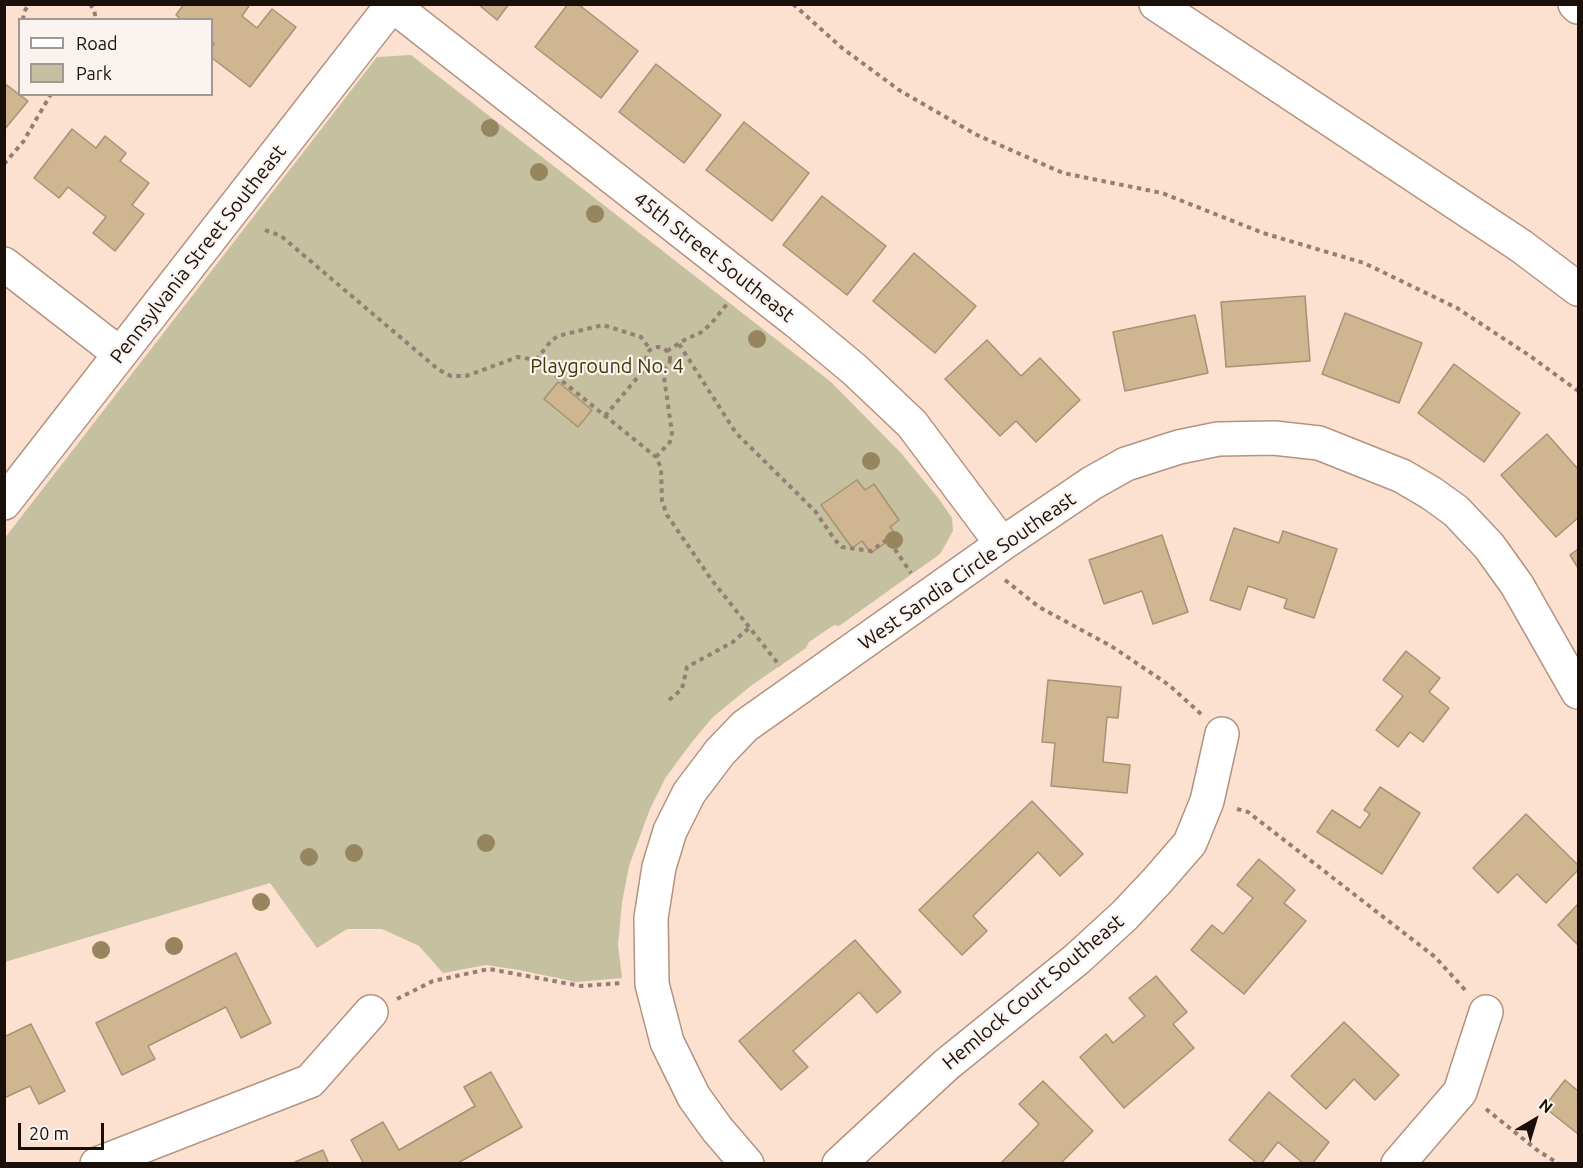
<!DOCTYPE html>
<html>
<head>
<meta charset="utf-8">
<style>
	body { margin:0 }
	#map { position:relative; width:1583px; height:1168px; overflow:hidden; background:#fde1d0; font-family:Ubuntu,sans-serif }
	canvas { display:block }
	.frame { position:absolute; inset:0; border:6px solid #1b1009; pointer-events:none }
	.legend { position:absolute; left:18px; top:18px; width:195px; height:78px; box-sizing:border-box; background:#faf3ef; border:2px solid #a19893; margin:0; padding:8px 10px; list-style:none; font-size:18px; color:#1b1009 }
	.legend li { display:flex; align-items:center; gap:12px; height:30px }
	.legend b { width:30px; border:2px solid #a19893 }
	.north { position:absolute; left:1505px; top:1090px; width:60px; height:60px; -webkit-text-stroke:4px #faf3ef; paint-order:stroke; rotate:38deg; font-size:16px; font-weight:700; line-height:24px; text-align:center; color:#1b1009 }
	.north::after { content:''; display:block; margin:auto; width:21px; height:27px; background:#1b1009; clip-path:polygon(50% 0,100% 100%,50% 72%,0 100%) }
	.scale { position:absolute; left:18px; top:1123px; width:86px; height:27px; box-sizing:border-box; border:3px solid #1b1009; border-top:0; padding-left:8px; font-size:18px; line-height:21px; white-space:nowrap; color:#1b1009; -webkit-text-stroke:4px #faf3ef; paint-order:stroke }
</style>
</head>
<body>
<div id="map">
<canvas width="1583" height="1168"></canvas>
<div class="frame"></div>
<ul class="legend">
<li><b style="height:8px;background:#fff"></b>Road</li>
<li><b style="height:16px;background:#c5c0a0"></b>Park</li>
</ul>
<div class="north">N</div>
<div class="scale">20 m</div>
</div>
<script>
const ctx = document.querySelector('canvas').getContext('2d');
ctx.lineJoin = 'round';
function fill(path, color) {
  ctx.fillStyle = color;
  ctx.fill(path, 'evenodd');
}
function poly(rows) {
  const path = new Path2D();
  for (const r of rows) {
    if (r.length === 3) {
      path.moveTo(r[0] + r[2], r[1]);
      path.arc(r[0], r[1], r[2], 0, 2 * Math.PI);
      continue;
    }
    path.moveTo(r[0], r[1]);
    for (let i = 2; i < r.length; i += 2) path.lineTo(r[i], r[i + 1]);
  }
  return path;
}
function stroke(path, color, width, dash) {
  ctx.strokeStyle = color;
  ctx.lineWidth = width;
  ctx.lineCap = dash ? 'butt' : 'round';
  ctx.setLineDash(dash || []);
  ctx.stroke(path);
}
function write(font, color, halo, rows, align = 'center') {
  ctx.font = font + ' Ubuntu,sans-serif';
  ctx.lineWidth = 4.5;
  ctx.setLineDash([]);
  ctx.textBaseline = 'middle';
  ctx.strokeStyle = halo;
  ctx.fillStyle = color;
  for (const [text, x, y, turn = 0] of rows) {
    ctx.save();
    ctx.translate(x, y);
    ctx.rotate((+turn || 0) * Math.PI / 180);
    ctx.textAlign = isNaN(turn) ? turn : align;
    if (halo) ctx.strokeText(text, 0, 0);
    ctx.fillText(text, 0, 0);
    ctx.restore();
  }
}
const green = poly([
	[411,55,831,382,901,453,939,499,952,518,953,531,940,554,839,626,834,625,809,642,806,648,752,685,713,717,692,742,666,777,650,809,629,866,622,903,618,945,622,978,576,982,519,970,486,965,443,973,419,946,382,929,347,929,317,948,270,883,5,962,4,539,377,57]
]);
const building = poly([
	[184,4,247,4,249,6,242,16,257,28,272,9,296,27,250,87,212,58,212,48,214,44,212,42,212,20,182,20,176,15,184,4],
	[478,4,509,4,497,20,478,4],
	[568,4,578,4,638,51,601,98,535,47,568,4],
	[656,64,721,115,684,163,619,112,656,64],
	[4,83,28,101,4,130,4,83],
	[744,122,809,173,772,221,706,170,744,122],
	[72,129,96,148,105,136,126,153,120,161,149,183,132,205,144,214,115,251,93,233,106,217,68,187,59,198,34,178,72,129],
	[822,196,886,246,847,295,783,245,822,196],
	[914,253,976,306,935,353,873,301,914,253],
	[1305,296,1310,361,1226,367,1221,302,1305,296],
	[1345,313,1422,343,1399,403,1322,374,1345,313],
	[1195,315,1208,373,1125,391,1113,332,1195,315],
	[987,340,1021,376,1040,358,1080,400,1036,442,1016,421,1000,436,945,379,987,340],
	[1454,364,1520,413,1484,462,1418,413,1454,364],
	[558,382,592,410,578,427,544,399,558,382],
	[1547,434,1578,469,1578,518,1556,537,1501,475,1547,434],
	[857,480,865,490,874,484,899,520,890,527,896,535,871,553,862,541,852,548,821,505,857,480],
	[1234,528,1279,543,1283,531,1337,549,1314,618,1284,608,1287,599,1248,586,1240,610,1210,600,1234,528],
	[1162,535,1188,612,1153,624,1142,591,1104,604,1089,560,1162,535],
	[1578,549,1578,568,1570,555,1578,549],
	[1406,651,1440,678,1429,692,1449,708,1423,742,1410,732,1398,747,1376,730,1403,696,1383,680,1406,651],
	[1048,680,1121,687,1118,718,1107,717,1103,762,1130,765,1127,793,1051,786,1055,743,1042,742,1048,680],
	[1380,787,1420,813,1382,874,1317,832,1332,810,1360,828,1370,814,1364,810,1380,787],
	[1032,801,1083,854,1060,876,1038,852,973,916,987,931,962,955,919,910,1032,801],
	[1526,814,1578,865,1578,870,1546,903,1517,874,1498,893,1473,868,1526,814],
	[1259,859,1295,890,1284,903,1306,921,1244,994,1191,950,1212,925,1223,934,1253,898,1237,885,1259,859],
	[1578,904,1578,945,1558,925,1578,904],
	[855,940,901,992,877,1013,859,992,793,1051,808,1067,781,1090,739,1041,855,940],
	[236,953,271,1023,241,1038,226,1007,148,1046,155,1059,122,1075,96,1023,236,953],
	[1156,976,1187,1012,1173,1024,1194,1048,1124,1108,1080,1057,1106,1034,1113,1043,1145,1016,1129,998,1156,976],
	[1344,1022,1399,1075,1375,1100,1354,1079,1326,1109,1291,1076,1344,1022],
	[31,1024,65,1091,39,1104,30,1086,4,1098,4,1037,31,1024],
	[491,1072,522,1127,456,1164,364,1164,351,1140,383,1122,399,1150,475,1106,464,1087,491,1072],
	[1565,1080,1578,1091,1578,1134,1544,1107,1565,1080],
	[1043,1081,1093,1131,1060,1164,1000,1164,1039,1124,1019,1104,1043,1081],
	[1269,1092,1329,1142,1312,1164,1304,1164,1278,1142,1261,1164,1258,1164,1229,1140,1269,1092],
	[323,1150,329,1164,296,1164,295,1162,323,1150]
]);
const path = poly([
	[90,4,94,10,96,20],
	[793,4,842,48,899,90,977,135,1063,173,1162,193,1263,233,1364,263,1457,308,1530,356,1578,391],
	[23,20,24,12,29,4],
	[4,164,23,142,51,94],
	[265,230,281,236,439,370,451,376,466,376,518,357,536,360,656,457,661,468,662,501,667,515,711,579,780,666],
	[679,344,736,433,815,511,835,540,842,547,871,551,888,539,911,573],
	[658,359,12],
	[667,351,686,339,700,333,711,324,727,304],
	[536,360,551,341,558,336,603,325,641,337,650,349],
	[605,416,648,365],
	[656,457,670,442,672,433,663,370],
	[1005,580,1039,607,1111,646,1169,685,1201,714],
	[669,700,682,689,687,667,733,642,750,627],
	[1237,809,1248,812,1435,957,1467,992],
	[397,999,433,981,489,969,581,986,622,983],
	[1486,1109,1537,1150,1559,1164]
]);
const minor = poly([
	[391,4,796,321,855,370,912,424,1002,544],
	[1156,4,1521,246,1578,289],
	[1575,4,1578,7],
	[4,264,120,354],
	[4,503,392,5],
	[97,1164,310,1081,371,1012],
	[747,1164,717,1129,694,1097,667,1042,652,984,651,918,659,867,670,831,689,793,720,752,745,726,1002,544,1092,483,1126,464,1179,447,1218,439,1274,438,1319,443,1402,476,1431,493,1456,511,1489,546,1517,585,1578,692],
	[839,1164,946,1065,1077,959,1124,916,1157,881,1190,843,1207,801,1222,734],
	[1398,1164,1460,1092,1486,1012]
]);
const trees = [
	[490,128],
	[539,172],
	[595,214],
	[757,339],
	[871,461],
	[894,540],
	[486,843],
	[354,853],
	[309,857],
	[261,902],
	[174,946],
	[101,950]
];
const streetNames = [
	["Pennsylvania Street Southeast",198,254,-52],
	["45th Street Southeast",714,257,38],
	["West Sandia Circle Southeast",967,571,-35],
	["Hemlock Court Southeast",1033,992,-40]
];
const parkNames = [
	["Playground No. 4",607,366]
];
fill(green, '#c5c0a0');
fill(building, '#cfb691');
stroke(building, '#a69274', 1.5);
stroke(minor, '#b3937f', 36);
stroke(path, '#937f73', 4, [4.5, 4.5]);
stroke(minor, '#fff', 33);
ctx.fillStyle = '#96855f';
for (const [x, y] of trees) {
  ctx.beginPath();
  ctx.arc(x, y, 9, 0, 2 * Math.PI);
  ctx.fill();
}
write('20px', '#1b1009', '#faf3ef', streetNames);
write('20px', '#423a03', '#faf3ef', parkNames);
</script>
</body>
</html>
